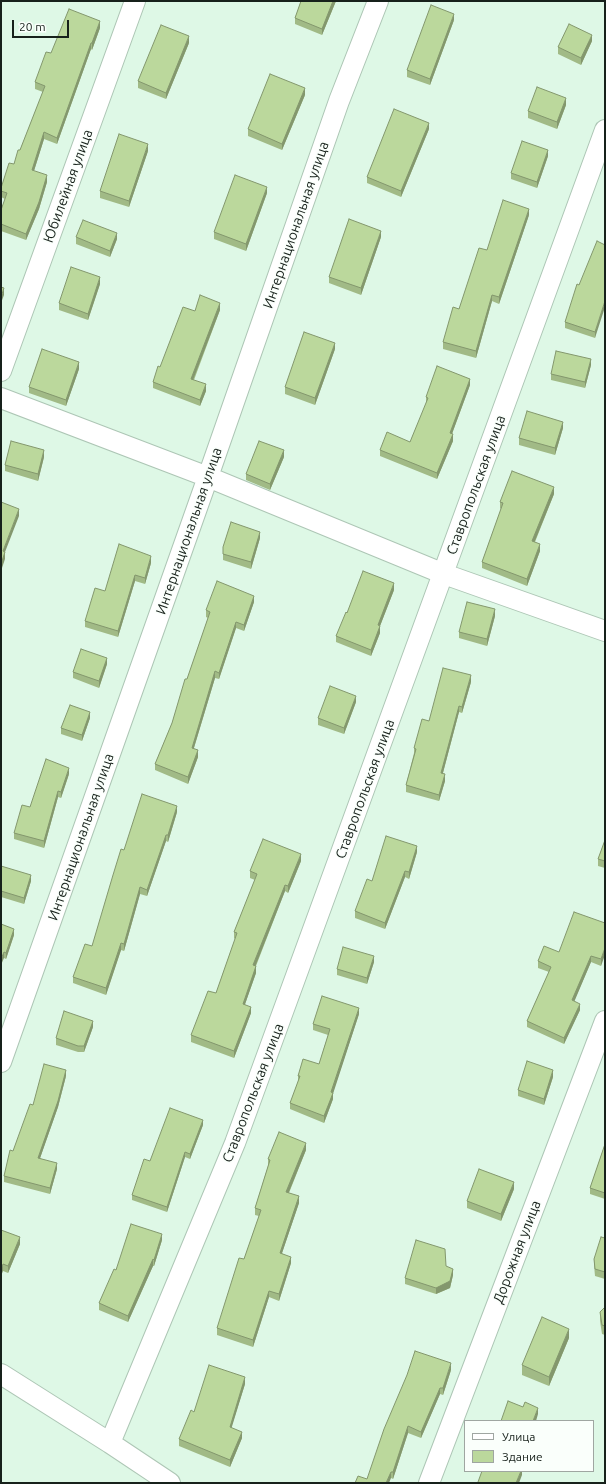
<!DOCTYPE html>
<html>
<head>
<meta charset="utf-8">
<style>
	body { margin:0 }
	#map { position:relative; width:606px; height:1484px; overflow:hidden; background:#def8e6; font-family:Ubuntu,sans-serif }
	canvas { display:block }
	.frame { position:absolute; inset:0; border:2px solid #17211b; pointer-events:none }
	.legend { position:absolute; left:464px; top:1420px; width:130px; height:52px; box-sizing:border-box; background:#fafffb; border:1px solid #9fa6a1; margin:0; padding:5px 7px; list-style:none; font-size:12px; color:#17211b }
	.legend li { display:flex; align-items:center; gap:8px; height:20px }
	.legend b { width:20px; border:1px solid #9fa6a1 }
	.scale { position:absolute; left:12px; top:20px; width:57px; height:18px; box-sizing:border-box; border:2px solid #17211b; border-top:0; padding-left:5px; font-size:12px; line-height:14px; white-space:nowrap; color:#17211b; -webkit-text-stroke:3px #fafffb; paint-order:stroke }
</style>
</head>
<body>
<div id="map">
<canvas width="606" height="1484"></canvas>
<div class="frame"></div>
<ul class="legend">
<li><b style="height:5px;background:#fff"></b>Улица</li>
<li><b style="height:11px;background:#bbd89c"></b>Здание</li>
</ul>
<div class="scale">20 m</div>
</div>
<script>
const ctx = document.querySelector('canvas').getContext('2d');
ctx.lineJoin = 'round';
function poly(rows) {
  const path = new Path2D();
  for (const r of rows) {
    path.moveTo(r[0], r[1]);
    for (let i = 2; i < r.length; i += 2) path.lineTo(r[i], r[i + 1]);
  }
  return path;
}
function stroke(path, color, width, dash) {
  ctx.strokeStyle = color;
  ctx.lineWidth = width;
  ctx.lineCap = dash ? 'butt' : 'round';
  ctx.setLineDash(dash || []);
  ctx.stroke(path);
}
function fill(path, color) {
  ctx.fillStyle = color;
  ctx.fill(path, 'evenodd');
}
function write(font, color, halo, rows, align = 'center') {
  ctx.font = font + ' Ubuntu,sans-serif';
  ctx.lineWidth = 3;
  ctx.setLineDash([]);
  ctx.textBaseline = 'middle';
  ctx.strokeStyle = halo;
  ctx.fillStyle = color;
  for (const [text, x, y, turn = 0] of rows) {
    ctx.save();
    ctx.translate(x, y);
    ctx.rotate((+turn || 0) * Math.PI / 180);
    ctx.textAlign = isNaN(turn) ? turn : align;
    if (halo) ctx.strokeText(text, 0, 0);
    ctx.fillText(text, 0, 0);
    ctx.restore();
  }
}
const street = poly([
	[1,371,135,1],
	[1,398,208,477,444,574,605,631],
	[1,1062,203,491,339,101,378,1],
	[1,1374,110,1443,170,1483],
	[110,1443,235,1143,605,130],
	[429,1483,605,1021]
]);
const wall = poly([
	[301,1,336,1,322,35,295,24,295,18],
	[454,20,430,85,407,77,407,70],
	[100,28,92,50,91,49,57,144,44,139,34,171,47,182,39,209,26,240,1,231,1,210,5,199,1,197,1,188,14,164,20,150,43,92,35,89,35,82,51,53],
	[592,41,581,65,558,54,558,47],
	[189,43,166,99,138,88,138,81],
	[305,95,282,150,248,136,248,129],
	[566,105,557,129,528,118,528,111],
	[429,129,401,197,367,183,367,177],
	[148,151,129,207,100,198,100,191],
	[548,156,537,188,511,179,511,173],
	[267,193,246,251,214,239,214,232],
	[529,215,499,304,492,301,476,358,443,349,443,342,487,250],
	[76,237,117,239,110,257,76,244],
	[381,237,361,295,329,283,329,277],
	[605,245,595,338,565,328,565,322,579,285],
	[100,284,88,320,59,310,59,303],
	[220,310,194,380,206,391,200,406,153,388,153,382,195,311],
	[335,349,315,405,285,394,285,387],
	[591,365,585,388,551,380,551,374],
	[79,369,66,406,29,393,29,387],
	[470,385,452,434,453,441,437,479,380,456,380,450,410,442,426,404,426,397],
	[563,428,555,455,519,445,519,438],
	[44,457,38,481,5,471,5,465],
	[284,457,270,490,246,480,246,474],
	[554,494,535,542,540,551,527,586,482,568,482,562,501,509,500,508,500,502],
	[260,538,251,569,223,560,223,547],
	[151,563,145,584,135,581,118,637,85,627,85,621,105,591],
	[394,590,380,626,380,633,371,656,336,642,336,636,347,613],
	[254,602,244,631,236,628,219,679,215,678,194,748,198,757,188,784,155,770,155,764,172,723,208,618,206,617,206,610],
	[495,616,487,646,459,638,459,632],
	[107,664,99,688,73,678,73,672],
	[471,682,462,713,459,712,443,773,445,781,439,801,406,792,406,785,414,753,414,748,429,721],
	[356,702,344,734,318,725,318,718],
	[90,718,82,741,61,734,61,728],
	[69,774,61,798,58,797,44,848,14,839,14,833,30,807],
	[177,812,168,842,166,841,147,896,140,894,124,951,121,950,106,995,73,983,73,977,92,946,124,850],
	[605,840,605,868,598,866,598,859],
	[417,852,409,879,405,877,385,929,355,918,355,911,372,881],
	[301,861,288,893,285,891,256,966,256,973,245,1004,251,1013,234,1058,191,1042,191,1035,216,993,235,939,234,938,234,932,255,880,250,878,250,871],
	[1,866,31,881,24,904,1,897],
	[605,923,601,966,591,962,574,1001,580,1010,564,1044,527,1027,527,1021,549,972,538,968,538,961,559,952],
	[1,924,14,935,6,959,4,958],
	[374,962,367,984,337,975,337,969],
	[359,1014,333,1092,333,1099,324,1123,290,1109,290,1103,298,1082,298,1076,319,1064,328,1035,313,1030,313,1024],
	[93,1027,84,1052,78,1052,56,1045,56,1038],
	[66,1076,58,1107,40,1158,57,1169,50,1194,4,1182,4,1176,13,1151,33,1105],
	[553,1077,544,1105,518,1096,518,1090],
	[203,1125,190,1159,185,1157,167,1212,132,1200,132,1195,150,1161],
	[605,1144,605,1199,590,1194,590,1188],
	[306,1150,289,1193,299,1203,282,1253,291,1263,279,1301,269,1297,253,1347,217,1335,217,1328,244,1259,259,1216,255,1215,255,1208,268,1166,268,1159],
	[514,1189,501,1221,467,1208,467,1201],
	[1,1230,20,1244,8,1273,3,1271],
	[605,1238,605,1279,595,1276,594,1265,594,1259],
	[162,1240,154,1266,153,1266,128,1322,99,1310,99,1303,116,1270],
	[446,1266,453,1275,450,1288,436,1294,405,1284,405,1278],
	[605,1307,605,1335,602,1334,600,1321,600,1312],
	[569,1338,549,1386,522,1375,522,1365],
	[451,1370,443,1395,440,1394,421,1438,408,1433,393,1479,391,1478,367,1479],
	[245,1384,231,1428,242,1438,230,1467,179,1446,179,1439,194,1412]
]);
const shadedWall = poly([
	[333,1,336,1,322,35,322,29],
	[454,14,454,20,430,85,430,79],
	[100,21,100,28,92,50,92,43],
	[592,35,592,41,581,65,581,58],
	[189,36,189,43,166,99,166,93],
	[91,43,91,49,57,144,57,138],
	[305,88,305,95,282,150,282,144],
	[566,98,566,105,557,129,557,122],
	[429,123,429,129,401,197,401,191],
	[44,132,44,139,32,177,32,170],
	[148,144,148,151,129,207,129,201],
	[548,150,548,156,537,188,537,182],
	[47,175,47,182,39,209,26,240,26,234],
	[267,187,267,193,246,251,246,244],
	[529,209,529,215,499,304,499,297],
	[381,231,381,237,361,295,361,288],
	[117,233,117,239,110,257,110,251],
	[100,277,100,284,88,320,88,314],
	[4,288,4,295,1,303,1,297],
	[492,295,492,301,476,358,476,351],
	[605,301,605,307,595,338,595,332],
	[220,303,220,310,191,385,191,379],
	[335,343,335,349,315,405,315,398],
	[591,359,591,365,585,388,585,382],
	[79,362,79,369,66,406,66,400],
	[470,379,470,385,450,439,450,433],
	[206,384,206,391,200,406,200,400],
	[563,422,563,428,555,455,555,448],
	[453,434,453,441,437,479,437,473],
	[44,450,44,457,38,481,38,474],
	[284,450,284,457,270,490,270,484],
	[554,487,554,494,532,548,532,541],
	[19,509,19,516,5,552,5,559,1,571,1,564,3,551],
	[260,532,260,538,251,569,251,562],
	[540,544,540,551,527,586,527,579],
	[151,556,151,563,145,584,145,578],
	[135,575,135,581,118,637,118,631],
	[394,583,394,590,380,626,380,633,371,656,371,650,378,625],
	[254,596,254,602,244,631,244,625],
	[495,609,495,616,487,646,487,639],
	[236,622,236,628,219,679,219,673],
	[107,658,107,664,99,688,99,681],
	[215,671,215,678,192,754,192,748],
	[471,675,471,682,462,713,462,707],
	[356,696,356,702,344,734,344,728],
	[459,706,459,712,441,780,441,773],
	[90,712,90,718,82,741,82,735],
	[198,750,198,757,188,784,188,777],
	[69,768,69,774,61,798,61,792],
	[445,774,445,781,439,801,439,795],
	[58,791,58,797,44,848,44,841],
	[177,806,177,812,168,842,168,835],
	[166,835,166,841,147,896,147,890],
	[417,846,417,852,409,879,409,872],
	[301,854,301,861,288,893,288,886],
	[405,871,405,877,385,929,385,923],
	[31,875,31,881,24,904,24,898],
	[285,885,285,891,253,972,253,965],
	[140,887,140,894,124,951,124,944],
	[14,929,14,935,6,959,6,953],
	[121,943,121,950,106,995,106,988],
	[605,948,605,955,601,966,601,959],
	[4,952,4,958,1,965,1,959],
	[374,956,374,962,367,984,367,978],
	[591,956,591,962,572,1007,572,1000],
	[256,966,256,973,243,1010,243,1004],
	[580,1004,580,1010,564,1044,564,1038],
	[251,1007,251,1013,234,1058,234,1051],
	[359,1008,359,1014,332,1097,333,1093,333,1099,324,1123,324,1116,331,1092],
	[93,1021,93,1027,84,1052,84,1046],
	[66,1070,66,1076,58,1107,38,1164,38,1158],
	[553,1070,553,1077,544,1105,544,1099],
	[203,1120,203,1125,190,1159,190,1154],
	[306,1143,306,1150,286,1199,286,1192],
	[185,1152,185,1157,167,1212,167,1207],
	[57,1163,57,1169,50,1194,50,1188],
	[514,1182,514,1189,501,1221,501,1214],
	[299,1196,299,1203,280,1259,280,1253],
	[162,1234,162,1240,154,1266,154,1260],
	[20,1237,20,1244,8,1273,8,1266],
	[291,1257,291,1263,279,1301,279,1294],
	[153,1259,153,1266,128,1322,128,1316],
	[3,1264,3,1271,1,1276,1,1269],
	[453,1269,453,1275,450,1288,436,1294,436,1288],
	[269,1291,269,1297,253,1347,253,1340],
	[569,1329,569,1338,549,1386,549,1377],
	[451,1363,451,1370,443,1395,443,1388],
	[245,1377,245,1384,230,1433,230,1427],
	[440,1388,440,1394,421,1438,421,1432],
	[538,1408,538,1414,536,1421,533,1421],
	[408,1426,408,1433,393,1479,393,1472],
	[242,1432,242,1438,230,1467,230,1460],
	[521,1471,522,1471,522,1475,519,1483,516,1483],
	[391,1472,391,1478,389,1483,386,1483]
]);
const building = poly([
	[301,1,333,1,322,29,295,18,301,1],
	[431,5,454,14,430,79,407,70,431,5],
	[69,9,100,21,92,43,91,43,57,138,44,132,32,170,47,175,39,202,26,234,1,224,1,210,7,193,1,191,1,188,9,163,14,164,18,150,20,150,45,86,35,82,46,52,51,53,69,9],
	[569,24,592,35,581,58,558,47,569,24],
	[161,25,189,36,166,93,138,81,161,25],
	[270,74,305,88,282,144,248,129,270,74],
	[537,87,566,98,557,122,528,111,537,87],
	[394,109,429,123,401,191,367,177,394,109],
	[119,134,148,144,129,201,100,191,119,134],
	[522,141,548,150,537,182,511,173,522,141],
	[235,175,267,187,246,244,214,232,235,175],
	[503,200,529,209,499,297,492,295,476,351,443,342,453,307,459,309,479,248,487,250,503,200],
	[349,219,381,231,361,288,329,277,349,219],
	[83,220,117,233,110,251,76,237,83,220],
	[597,241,605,245,605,301,595,332,565,322,577,284,579,285,597,241],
	[71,267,100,277,88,314,59,303,71,267],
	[1,287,4,288,1,297,1,287],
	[200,295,220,303,191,379,206,384,200,400,153,382,158,366,160,367,183,307,195,311,200,295],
	[304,332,335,343,315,398,285,387,304,332],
	[42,349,79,362,66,400,29,387,42,349],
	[556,351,591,359,585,382,551,374,556,351],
	[437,366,470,379,450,433,453,434,437,473,380,450,387,432,410,442,428,398,426,397,437,366],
	[527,411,563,422,555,448,519,438,527,411],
	[11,441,44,450,38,474,5,465,11,441],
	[259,441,284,450,270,484,246,474,259,441],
	[512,471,554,487,532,541,540,544,527,579,482,562,503,503,500,502,512,471],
	[1,502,19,509,3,551,5,552,1,564,1,502],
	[231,522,260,532,251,562,223,554,223,547,231,522],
	[119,544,151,556,145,578,135,575,118,631,85,621,95,588,105,591,119,544],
	[363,571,394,583,378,625,380,626,371,650,336,636,346,612,347,613,363,571],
	[217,581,254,596,244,625,236,622,219,673,215,671,192,748,198,750,188,777,155,764,172,723,185,679,187,679,210,612,206,610,217,581],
	[467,602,495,609,487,639,459,632,467,602],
	[81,649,107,658,99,681,73,672,81,649],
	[443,668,471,675,462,707,459,706,441,773,445,774,439,795,406,785,416,749,414,748,422,719,429,721,443,668],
	[330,686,356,696,344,728,318,718,330,686],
	[70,705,90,712,82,735,61,728,70,705],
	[46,759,69,768,61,792,58,791,44,841,14,833,22,805,30,807,46,759],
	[142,794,177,806,168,835,166,835,147,890,140,887,124,944,121,943,106,988,73,977,85,944,92,946,113,875,121,849,124,850,142,794],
	[386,836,417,846,409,872,405,871,385,923,355,911,367,879,372,881,386,836],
	[263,839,301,854,288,886,285,885,253,965,256,966,243,1004,251,1007,234,1051,191,1035,208,991,216,993,237,933,234,932,257,874,250,871,263,839],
	[605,840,605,861,598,859,605,840],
	[1,866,31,875,24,898,1,891,1,866],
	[574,912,605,923,605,948,601,959,591,956,572,1000,580,1004,564,1038,527,1021,551,967,538,961,544,946,559,952,574,912],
	[1,924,14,929,6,953,4,952,1,959,1,924],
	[343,947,374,956,367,978,337,969,343,947],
	[322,996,359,1008,331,1092,333,1093,324,1116,290,1103,300,1076,298,1076,303,1059,319,1064,330,1029,313,1024,322,996],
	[64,1011,93,1021,84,1046,78,1046,56,1038,64,1011],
	[527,1061,553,1070,544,1099,518,1090,527,1061],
	[44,1064,66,1070,58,1101,38,1158,57,1163,50,1188,4,1176,10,1150,13,1151,30,1104,33,1105,44,1064],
	[170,1108,203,1120,190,1154,185,1152,167,1207,132,1195,144,1159,150,1161,170,1108],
	[279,1132,306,1143,286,1192,299,1196,280,1253,291,1257,279,1294,269,1291,253,1340,217,1328,239,1258,244,1259,261,1210,255,1208,270,1160,268,1159,279,1132],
	[605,1144,605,1193,590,1188,605,1144],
	[479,1169,514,1182,501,1214,467,1201,479,1169],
	[131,1224,162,1234,154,1260,153,1259,128,1316,99,1303,114,1269,116,1270,131,1224],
	[1,1230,20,1237,8,1266,3,1264,1,1269,1,1230],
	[601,1237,605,1238,605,1272,595,1269,594,1259,601,1237],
	[416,1240,445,1249,446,1266,453,1269,450,1281,436,1288,405,1278,416,1240],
	[605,1307,605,1326,602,1325,600,1312,605,1307],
	[542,1317,569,1329,549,1377,522,1365,542,1317],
	[415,1351,451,1363,443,1388,440,1388,421,1432,408,1426,393,1472,391,1472,386,1483,355,1483,358,1476,367,1479,384,1429,407,1375,415,1351],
	[209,1365,245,1377,230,1427,242,1432,230,1460,179,1439,191,1410,194,1412,209,1365],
	[508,1401,523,1407,525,1402,538,1408,533,1421,501,1421,508,1401],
	[482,1471,521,1471,516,1483,479,1483,478,1482,482,1471]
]);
const streetNames = [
	["Юбилейная улица",68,186,-70],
	["Интернациональная улица",296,225,-71],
	["Ставропольская улица",476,485,-70],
	["Интернациональная улица",189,531,-71],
	["Ставропольская улица",365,789,-70],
	["Интернациональная улица",81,837,-71],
	["Ставропольская улица",253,1093,-69],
	["Дорожная улица",517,1252,-69]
];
stroke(street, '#adc6b5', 22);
stroke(street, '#fff', 20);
fill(wall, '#a1ba86');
fill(shadedWall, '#83976d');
fill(building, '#bbd89c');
stroke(building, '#83976d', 1);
write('14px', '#17211b', '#fafffb', streetNames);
</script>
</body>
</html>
